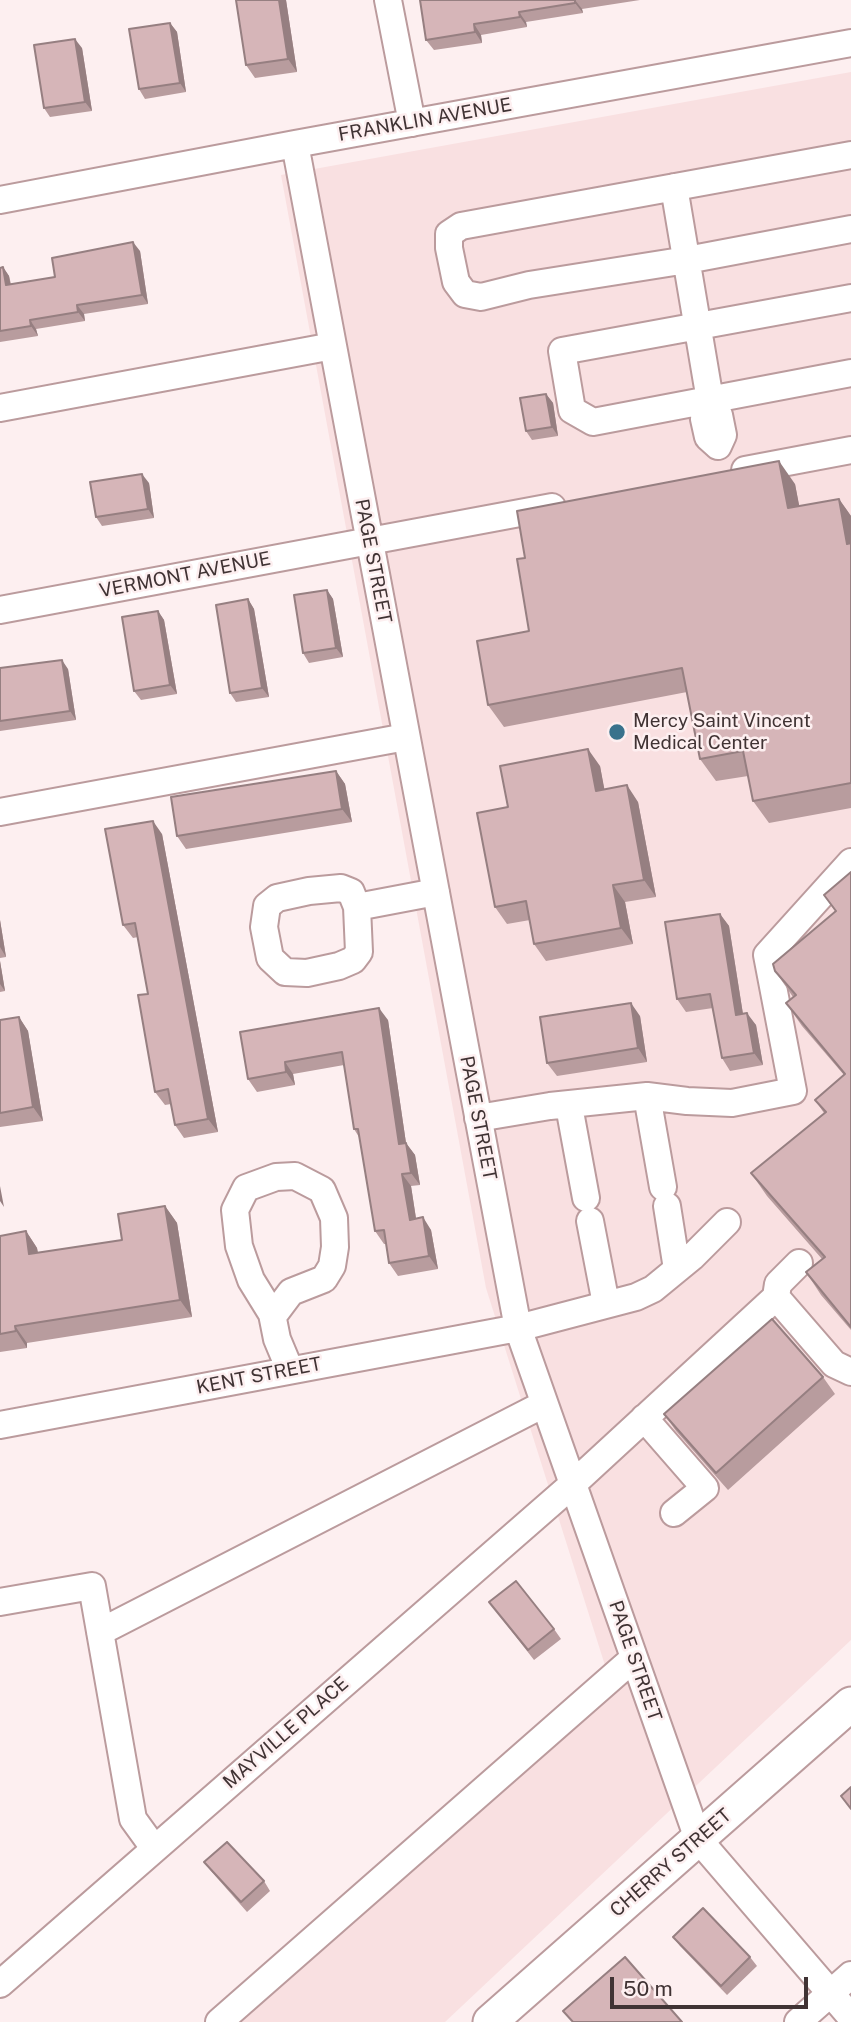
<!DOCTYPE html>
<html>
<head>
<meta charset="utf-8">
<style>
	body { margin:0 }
	#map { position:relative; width:851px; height:2022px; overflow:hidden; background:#fdeff0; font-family:"Public Sans",sans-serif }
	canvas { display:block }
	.scale { position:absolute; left:610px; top:1977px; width:198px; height:32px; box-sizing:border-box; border:4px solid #403334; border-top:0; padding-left:9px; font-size:21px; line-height:24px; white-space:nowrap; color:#403334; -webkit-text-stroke:5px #fdeff0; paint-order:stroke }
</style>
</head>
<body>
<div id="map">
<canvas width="851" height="2022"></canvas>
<div class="scale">50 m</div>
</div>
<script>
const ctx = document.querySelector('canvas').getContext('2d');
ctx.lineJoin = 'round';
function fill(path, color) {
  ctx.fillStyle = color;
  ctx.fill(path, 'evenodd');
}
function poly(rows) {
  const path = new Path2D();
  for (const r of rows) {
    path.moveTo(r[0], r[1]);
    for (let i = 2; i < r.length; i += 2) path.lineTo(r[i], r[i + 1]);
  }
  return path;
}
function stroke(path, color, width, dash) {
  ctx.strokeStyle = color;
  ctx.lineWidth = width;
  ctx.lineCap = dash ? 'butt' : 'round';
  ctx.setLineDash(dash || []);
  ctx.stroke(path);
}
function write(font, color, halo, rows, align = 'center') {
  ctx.font = font + ' "Public Sans",sans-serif';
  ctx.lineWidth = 5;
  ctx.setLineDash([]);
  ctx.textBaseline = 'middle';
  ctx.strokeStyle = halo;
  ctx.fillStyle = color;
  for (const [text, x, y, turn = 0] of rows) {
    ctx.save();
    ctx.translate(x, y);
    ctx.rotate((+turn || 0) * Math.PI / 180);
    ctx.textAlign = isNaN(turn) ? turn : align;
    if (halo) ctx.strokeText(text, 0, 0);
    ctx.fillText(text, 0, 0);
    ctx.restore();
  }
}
const built = poly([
	[851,72,851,1640,445,2022,212,2022,608,1675,486,1288,281,175]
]);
const minor = poly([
	[388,0,412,123],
	[295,144,518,1328,698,1839,851,2017],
	[851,155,461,226,449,234,449,248,456,282,465,294,481,297,529,285,687,260,851,229],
	[674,187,711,406,719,415,723,435,718,446,708,437,704,419,711,406],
	[0,200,295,144,851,43],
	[851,298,562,351,572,410,593,422,851,373],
	[0,408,333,346],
	[745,470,851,450],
	[0,610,552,507],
	[0,812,406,737],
	[357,907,359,952,353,960,339,966,307,973,285,972,270,958,264,927,267,906,277,898,309,891,341,888,351,892,357,907,436,892],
	[647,1096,663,1187],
	[569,1106,586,1198],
	[478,1118,550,1106,647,1096,687,1101,732,1103,793,1091,767,955,851,862],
	[667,1206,677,1269],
	[590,1221,606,1304],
	[799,1263,778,1284,776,1297,834,1364,851,1372],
	[273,1316,291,1292,324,1279,332,1266,335,1247,334,1218,322,1190,295,1176,276,1177,246,1188,235,1210,239,1246,251,1280,272,1314,277,1339,290,1370],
	[644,1418,705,1488,674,1513],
	[0,1425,518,1328,636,1297,653,1289,692,1257,727,1222],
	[0,1602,92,1586,133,1819,154,1848],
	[100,1632,544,1404],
	[0,1984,573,1484,776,1297],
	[219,2022,634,1658],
	[798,2022,851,1975]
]);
const major = poly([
	[490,2022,851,1704]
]);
const wall = poly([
	[286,0,297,72,255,78,246,65],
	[420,0,640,0,582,9,583,13,526,22,527,27,481,35,482,43,434,50,426,40],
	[170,23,177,32,186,92,145,99,139,89],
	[82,48,92,111,50,117,44,108],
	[140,251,148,304,84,314,85,321,36,329,38,336,0,342,0,268,3,267,9,276,11,284,55,277],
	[546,394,553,403,558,436,532,440,526,431],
	[149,483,154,518,102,526,96,517],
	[795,484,799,506,839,499,851,516,851,808,769,823,753,801,748,776,716,781,700,759,687,692,504,727,488,705,529,631,525,558],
	[327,590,333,599,343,657,309,663,303,653],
	[248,599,254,609,269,697,236,702,230,693],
	[158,611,164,620,177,694,141,700,134,691],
	[0,668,68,669,76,720,0,731],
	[600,766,604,789,638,802,656,897,625,902,633,944,546,961,534,944,530,920,507,924,495,907,508,807],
	[336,771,345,784,352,822,186,849,177,836],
	[162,834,218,1132,184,1138,175,1125,171,1104,165,1105,155,1092,148,994,138,937,133,938,123,925],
	[851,872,851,1330,821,1295,806,1272,822,1259,767,1196,751,1173,824,1113,815,1100,844,1075,802,1026,786,1003,793,997,775,971,835,911,824,895],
	[720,914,729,926,743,1014,756,1025,763,1065,730,1071,722,1058,713,1008,686,1012,677,999],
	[0,920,6,957,0,958],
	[0,961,5,991,0,992],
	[640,1016,647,1062,557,1076,547,1063],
	[19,1017,28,1031,43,1121,0,1127,0,1020],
	[388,1020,406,1143,415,1155,420,1185,411,1186,416,1218,431,1230,438,1269,398,1276,389,1263,386,1244,384,1244,375,1231,359,1137,354,1129,344,1065,293,1074,295,1085,257,1092,248,1079,240,1032],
	[165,1206,177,1223,192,1317,27,1343,27,1348,0,1352,0,1236,26,1231,37,1248,38,1253,122,1240],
	[823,1377,835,1394,728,1490,676,1431,664,1414],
	[489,1602,554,1629,561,1639,534,1660],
	[204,1862,264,1881,270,1891,247,1912,211,1871],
	[673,1937,750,1957,757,1966,727,1995,680,1946]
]);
const shadedWall = poly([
	[279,0,286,0,297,72,288,59],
	[575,0,582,9,583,13,575,3],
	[519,12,526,22,527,27,520,17],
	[170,23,177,32,186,92,180,83],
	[474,24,481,35,482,43,475,32],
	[75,39,82,48,92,111,85,102],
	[133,242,140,251,148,304,142,295],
	[3,267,9,276,12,294,6,285],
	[77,305,84,314,85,321,78,312],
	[30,320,36,329,38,336,31,326],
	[546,394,553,403,558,436,552,427],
	[779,461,795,484,804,530,788,508],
	[142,474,149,483,154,518,148,509],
	[839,499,851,516,851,549,847,544],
	[327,590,333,599,343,657,336,648],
	[248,599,254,609,269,697,262,688],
	[158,611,164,620,177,694,170,685],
	[62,660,68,669,76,720,70,711],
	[588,749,600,766,608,808,596,791],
	[336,771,345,784,352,822,342,809],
	[627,785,638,802,656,897,644,880],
	[153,821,162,834,218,1132,208,1119],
	[613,885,625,902,633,944,621,928],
	[720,914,729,926,745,1027,736,1015],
	[0,920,6,957,0,947],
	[0,961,5,991,0,984],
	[631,1003,640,1016,647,1062,638,1048],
	[379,1008,388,1020,406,1143,415,1155,420,1185,411,1173,399,1144],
	[747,1013,756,1025,763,1065,754,1053],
	[19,1017,28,1031,43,1121,33,1107],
	[285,1062,293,1074,295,1085,286,1072],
	[402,1174,411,1186,418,1232,410,1220],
	[0,1186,4,1207,0,1201],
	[165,1206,177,1223,192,1317,180,1300],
	[423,1217,431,1230,438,1269,429,1256],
	[26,1231,37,1248,41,1271,29,1254],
	[15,1326,27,1343,27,1348,16,1331]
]);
const building = poly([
	[236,0,279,0,288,59,246,65,236,0],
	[420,0,575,0,575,3,519,12,520,17,474,24,475,32,426,40,420,0],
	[170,23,180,83,139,89,129,29,170,23],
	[75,39,85,102,44,108,34,45,75,39],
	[133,242,142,295,77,305,78,312,30,320,31,326,0,331,0,268,3,267,6,285,55,277,52,258,133,242],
	[546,394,552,427,526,431,520,398,546,394],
	[779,461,788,508,839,499,847,544,851,543,851,783,753,801,743,751,700,759,682,668,488,705,477,641,529,631,517,559,525,558,517,511,779,461],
	[142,474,148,509,96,517,90,482,142,474],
	[327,590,336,648,303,653,294,595,327,590],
	[248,599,262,688,230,693,216,605,248,599],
	[158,611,170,685,134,691,122,617,158,611],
	[62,660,70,711,0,721,0,668,62,660],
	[588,749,596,791,627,785,644,880,613,885,621,928,534,944,526,901,495,907,477,813,508,807,500,766,588,749],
	[336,771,342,809,177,836,171,797,336,771],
	[153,821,208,1119,175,1125,168,1089,155,1092,138,995,148,994,135,923,123,925,105,829,153,821],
	[851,872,851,1327,806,1272,825,1257,751,1173,826,1112,815,1100,845,1074,786,1003,796,995,775,971,773,964,836,911,824,895,851,872],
	[720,914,736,1015,747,1013,754,1053,722,1058,710,994,677,999,665,922,720,914],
	[631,1003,638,1048,547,1063,540,1017,631,1003],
	[379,1008,399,1144,406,1143,411,1173,402,1174,410,1220,423,1217,429,1256,389,1263,384,1230,375,1231,358,1129,354,1129,342,1052,285,1062,286,1072,248,1079,240,1032,379,1008],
	[19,1017,33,1107,0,1113,0,1020,19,1017],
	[165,1206,180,1300,15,1326,16,1331,0,1334,0,1236,26,1231,29,1254,122,1240,118,1214,165,1206],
	[772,1319,823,1377,716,1473,664,1414,772,1319],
	[516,1581,554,1629,528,1650,489,1602,516,1581],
	[851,1787,851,1809,841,1796,851,1787],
	[227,1842,264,1881,241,1902,204,1862,227,1842],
	[703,1908,750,1957,721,1986,673,1937,703,1908],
	[625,1957,682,2022,573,2022,563,2011,625,1957]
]);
const markers = [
	[617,732,9,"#39728c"]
];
const streetNames = [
	["FRANKLIN AVENUE",425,120,-10],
	["PAGE STREET",373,561,79],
	["VERMONT AVENUE",185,575,-11],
	["PAGE STREET",478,1118,79],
	["KENT STREET",259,1376,-11],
	["PAGE STREET",635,1661,71],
	["MAYVILLE PLACE",286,1733,-41],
	["CHERRY STREET",671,1863,-41]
];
const poiNames = [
	["Mercy Saint Vincent",633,721],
	["Medical Center",633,743]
];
fill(built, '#f9e0e1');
stroke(minor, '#bb9b9d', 30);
stroke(major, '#bb9b9d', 37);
stroke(minor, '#fff', 26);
stroke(major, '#fff', 33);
fill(wall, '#b89c9e');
fill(shadedWall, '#967f81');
fill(building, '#d6b5b8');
stroke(building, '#967f81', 2);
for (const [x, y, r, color] of markers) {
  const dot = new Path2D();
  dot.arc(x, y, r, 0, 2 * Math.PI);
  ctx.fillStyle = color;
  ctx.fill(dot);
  stroke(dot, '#fdeff0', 2.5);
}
write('19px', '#403334', '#fdeff0', streetNames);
write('19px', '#403334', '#fdeff0', poiNames, 'left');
</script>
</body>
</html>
